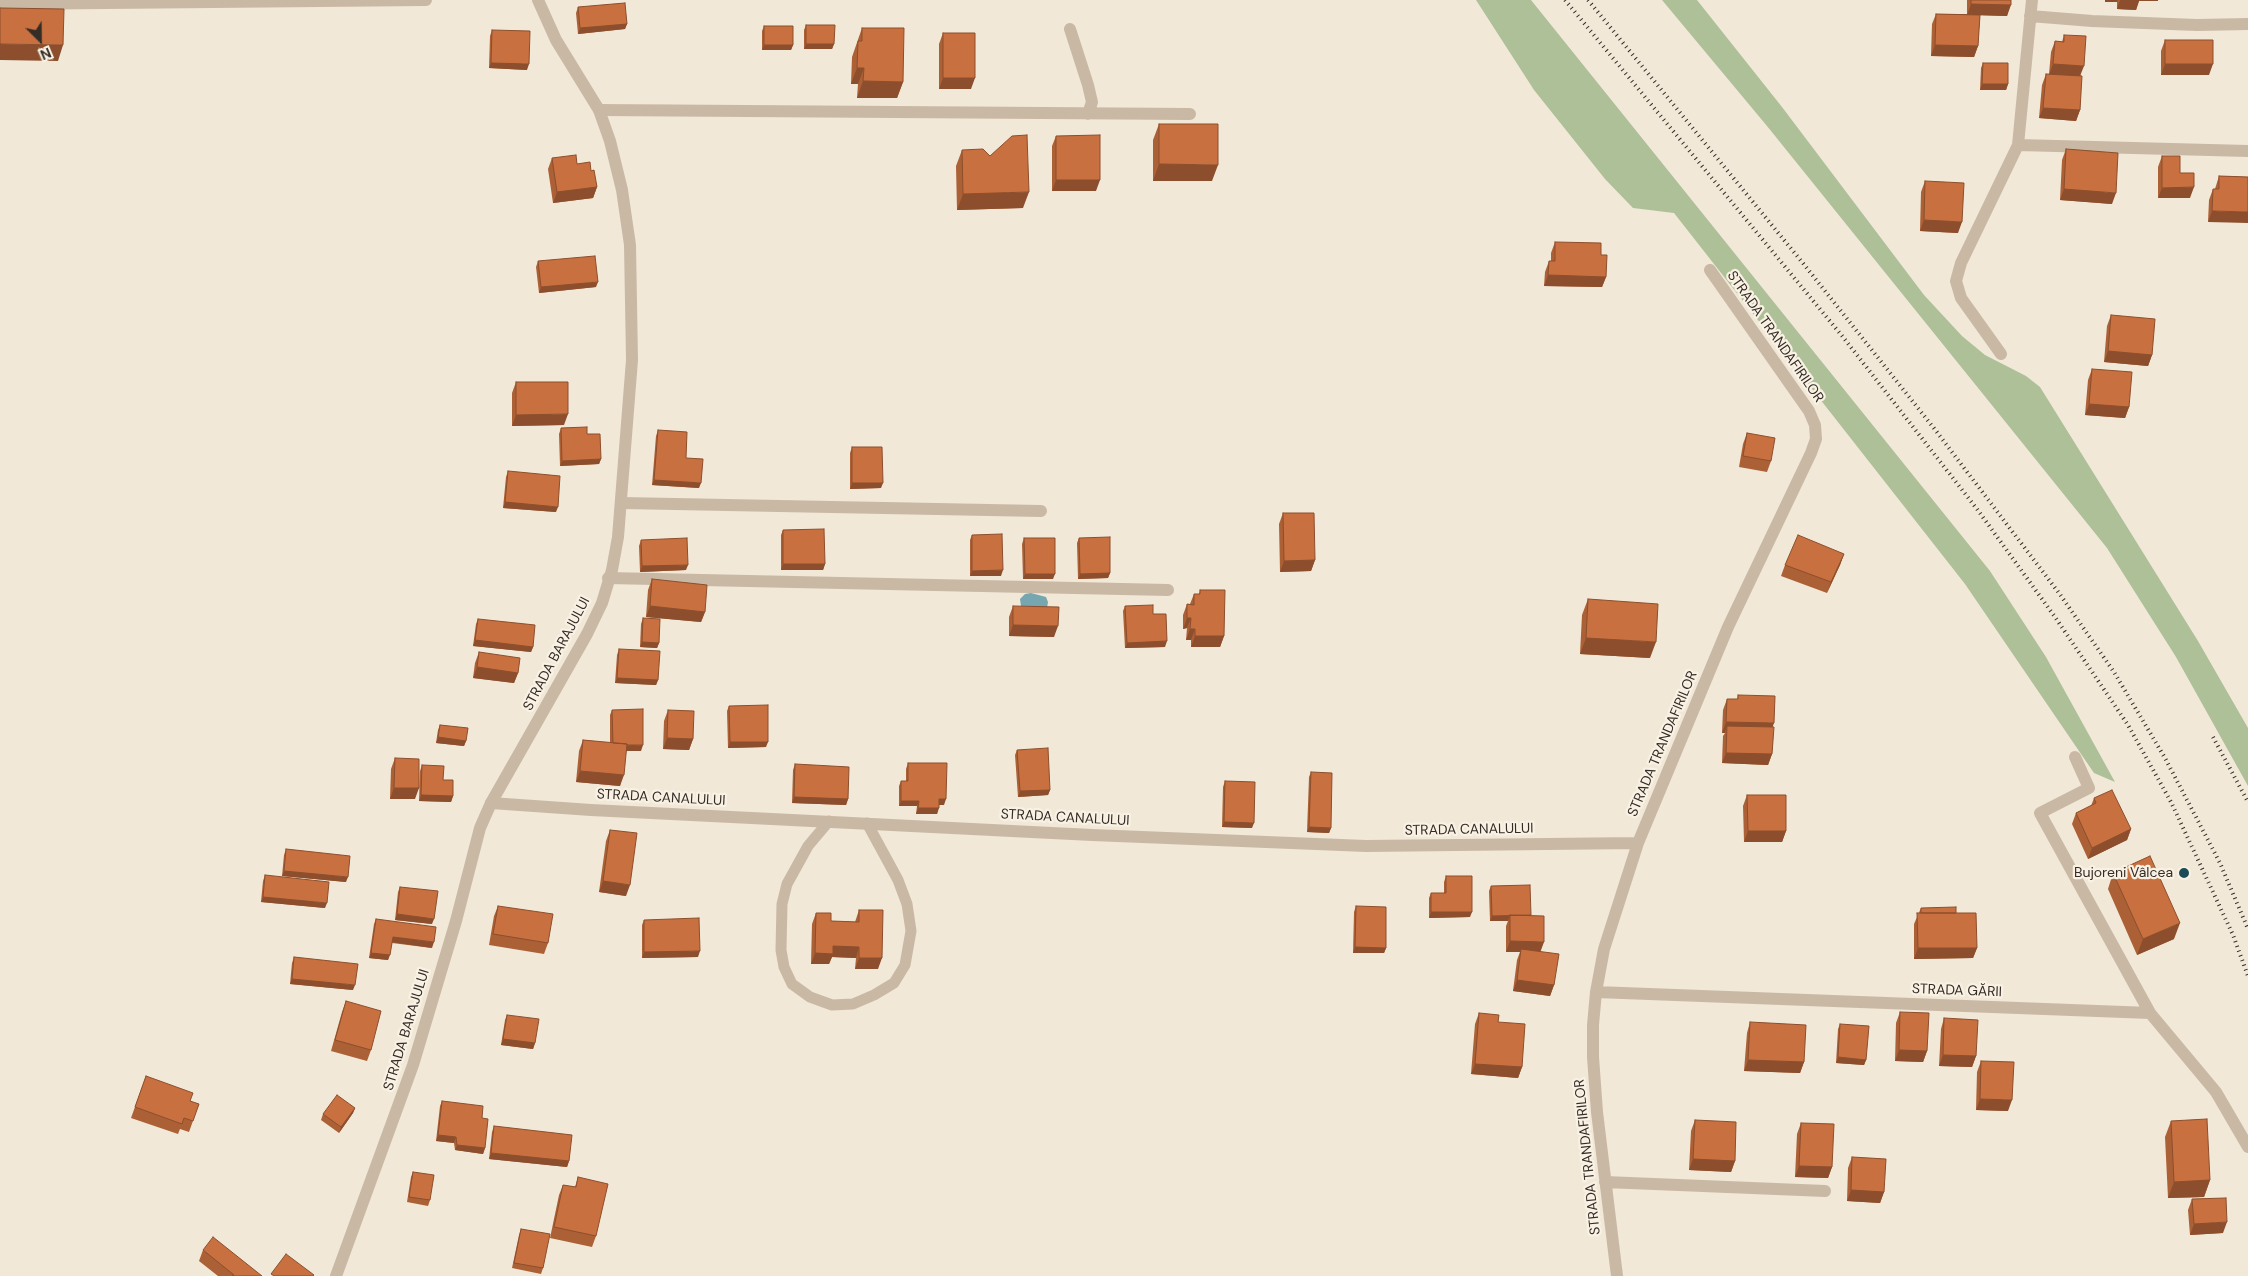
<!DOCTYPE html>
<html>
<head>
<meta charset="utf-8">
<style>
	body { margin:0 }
	#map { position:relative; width:2248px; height:1276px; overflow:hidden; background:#f1e8d8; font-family:"DM Sans",sans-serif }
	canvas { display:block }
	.north { position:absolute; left:15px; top:15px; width:50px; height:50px; -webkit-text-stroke:4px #f9f2e4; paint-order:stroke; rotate:157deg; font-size:14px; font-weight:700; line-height:20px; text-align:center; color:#342c26 }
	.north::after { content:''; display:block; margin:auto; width:18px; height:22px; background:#342c26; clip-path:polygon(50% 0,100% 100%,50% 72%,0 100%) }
</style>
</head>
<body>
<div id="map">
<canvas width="2248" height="1276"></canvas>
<div class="north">N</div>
</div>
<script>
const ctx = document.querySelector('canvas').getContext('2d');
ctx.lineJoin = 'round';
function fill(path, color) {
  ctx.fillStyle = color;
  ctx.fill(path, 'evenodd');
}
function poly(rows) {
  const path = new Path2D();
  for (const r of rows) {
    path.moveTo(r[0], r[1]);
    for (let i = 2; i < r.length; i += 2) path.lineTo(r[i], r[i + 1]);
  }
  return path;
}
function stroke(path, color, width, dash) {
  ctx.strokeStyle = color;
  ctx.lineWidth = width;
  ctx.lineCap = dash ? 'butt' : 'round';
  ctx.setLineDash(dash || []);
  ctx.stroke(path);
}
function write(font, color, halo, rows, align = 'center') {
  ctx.font = font + ' "DM Sans",sans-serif';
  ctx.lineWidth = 4.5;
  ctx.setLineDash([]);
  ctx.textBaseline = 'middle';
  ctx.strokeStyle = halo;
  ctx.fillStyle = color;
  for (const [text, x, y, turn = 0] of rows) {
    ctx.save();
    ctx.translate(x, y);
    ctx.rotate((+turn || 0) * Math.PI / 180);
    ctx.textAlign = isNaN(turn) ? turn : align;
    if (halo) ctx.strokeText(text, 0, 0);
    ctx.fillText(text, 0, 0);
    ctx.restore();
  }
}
const green = poly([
	[1476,0,1531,0,1990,571,2046,657,2115,782,2094,773,1965,584,1674,213,1633,208,1605,179,1534,90],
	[1662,0,1697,0,1782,107,1924,295,1962,336,1985,355,2026,376,2040,387,2198,641,2248,728,2248,786,2176,657,2107,548,1767,126]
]);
const water = poly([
	[1031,593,1046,597,1048,602,1047,608,1021,606,1020,599,1025,594]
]);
const service = poly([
	[829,821,808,846,787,884,782,904,781,950,784,967,792,984,810,997,832,1005,853,1004,874,995,894,983,905,965,911,931,907,904,898,880,867,823]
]);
const minor = poly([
	[0,4,426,0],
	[2030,16,2092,21,2197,25,2248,24],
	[1070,29,1088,85,1092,102,1088,114],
	[599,110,1190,114],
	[2018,145,2248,151],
	[2001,354,1961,298,1956,281,1961,263,2018,145,2032,0],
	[622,503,1041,511],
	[608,578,1168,590],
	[2075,757,2089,788,2040,813,2150,1013],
	[491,803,591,810,1092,835,1366,846,1638,843],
	[1596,992,2150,1013,2216,1092,2248,1147],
	[1605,1182,1825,1191],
	[1617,1276,1597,1112,1593,1057,1593,1025,1596,992,1604,949,1638,843,1728,627,1811,453,1816,439,1815,425,1809,411,1710,270]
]);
const tertiary = poly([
	[336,1276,413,1065,456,921,480,828,491,803,587,634,602,603,612,570,618,537,632,360,630,245,622,190,610,141,599,110,556,40,538,0]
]);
const rail = poly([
	[1565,0,1843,337,1977,509,2055,617,2128,725,2171,802,2233,935,2248,976],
	[1588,0,1802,262,1933,427,2059,593,2114,672,2165,758,2220,863,2248,929],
	[2213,737,2248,802]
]);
const wall = poly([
	[1967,0,2011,0,2007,16,1980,15,1978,46,1974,57,1931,56,1932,24,1936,14,1967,14],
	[2105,0,2158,0,2158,1,2139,1,2136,10,2117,9,2117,2,2105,2],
	[578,7,627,24,625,29,578,34,576,13],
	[806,25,834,44,832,49,804,49,804,30],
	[764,26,793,45,791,50,762,50,762,31],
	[862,28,903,82,897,98,857,98,858,84,851,84,852,57],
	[492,30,527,70,489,68,490,36],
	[943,33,971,89,939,89,939,44],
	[2064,35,2081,76,2080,110,2076,121,2039,118,2042,85,2046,74,2049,74,2051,52,2055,41,2062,42],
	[2165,40,2209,75,2161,75,2161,51],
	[1983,63,2008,84,2006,90,1980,90,1981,68],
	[1159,124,1212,181,1153,181,1153,140],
	[1056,136,1096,191,1052,191,1052,146],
	[2066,149,2112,204,2060,200,2062,160],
	[962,150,1023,208,957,210,956,166],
	[2162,156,2180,173,2190,198,2158,198,2158,167],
	[552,158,577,164,591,171,597,187,593,198,553,203,548,169],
	[2219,176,2248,177,2208,222,2209,200,2213,189,2215,189],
	[1925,181,1958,233,1920,231,1921,192],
	[1555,242,1606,277,1602,287,1544,286,1545,272,1549,261,1551,261,1551,253],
	[538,261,596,287,539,293,536,267],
	[2111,315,2152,355,2148,366,2104,362,2107,326],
	[2092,369,2129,407,2125,418,2085,415,2088,380],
	[516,382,564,425,512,426,512,393],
	[561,428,587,434,601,459,599,464,560,466,559,434],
	[658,430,686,458,699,488,652,485,656,436],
	[1747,433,1771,461,1767,472,1739,467,1743,444],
	[852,447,881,488,850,489,850,453],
	[508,471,556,512,503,508,506,477],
	[1283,513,1315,560,1311,571,1280,572,1279,524],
	[783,530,825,564,823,570,781,570,781,535],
	[972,535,1001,576,970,576,970,540],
	[1024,538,1053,579,1023,579,1022,544],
	[1079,538,1110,573,1108,578,1078,579,1077,543],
	[641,540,686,570,640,572,639,546],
	[1844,554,1840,565,1827,593,1781,576,1785,565],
	[652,579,705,612,701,622,646,617,648,590],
	[1200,590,1224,636,1220,647,1191,647,1191,640,1186,640,1187,628,1183,629,1183,615,1187,604,1190,604,1194,594,1199,594],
	[1588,599,1650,658,1580,654,1582,615],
	[1013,606,1054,637,1009,636,1009,617],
	[1125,606,1153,614,1165,647,1125,648,1123,611],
	[643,618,659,643,657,648,640,647,641,624],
	[478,619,533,647,531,652,473,646,476,624],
	[619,649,658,680,656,685,615,683,617,655],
	[479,652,518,673,514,683,473,678,475,663],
	[1738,695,1773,727,1772,754,1768,765,1722,763,1723,736,1725,733,1722,733,1723,710,1727,699,1737,699],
	[729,706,766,747,728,748,727,711],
	[612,710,641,751,626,751,620,786,576,782,579,751,583,740,610,743,610,715],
	[668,710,693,739,689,750,663,749,664,721],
	[440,725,466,741,464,746,436,743,438,730],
	[1017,750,1050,790,1048,795,1018,797,1015,755],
	[395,758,415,799,390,799,391,769],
	[908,763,944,805,939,805,937,814,916,814,917,806,899,806,899,786,901,781,906,781,906,769],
	[795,764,848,799,846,805,792,803,793,770],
	[422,765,443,780,453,796,451,802,419,801,420,771],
	[1311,772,1331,828,1329,833,1307,832,1309,777],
	[1225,781,1252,828,1222,827,1223,787],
	[1747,795,1786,831,1782,842,1744,842,1743,806],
	[2094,798,2131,829,2127,840,2088,859,2072,824,2076,813,2091,806],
	[610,830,626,896,599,892,606,841],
	[286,849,346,882,282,876,284,855],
	[2113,873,2174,939,2137,955,2108,889],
	[265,875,325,908,261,902,263,881],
	[1446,876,1470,917,1429,918,1429,898,1431,893,1444,893,1444,882],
	[1491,886,1531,915,1540,952,1554,985,1550,996,1513,991,1517,960,1520,952,1506,952,1506,926,1508,921,1490,921,1489,891],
	[400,887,432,924,395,920,398,892],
	[498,906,548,943,544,954,489,945,494,916],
	[1356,906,1386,948,1384,953,1353,953,1354,912],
	[1921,908,1956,913,1977,948,1973,958,1914,959,1914,924],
	[859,910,878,969,855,969,856,958,832,957,829,964,811,964,812,924,816,913,831,921,855,922],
	[376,919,432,948,392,943,388,960,369,958,374,924],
	[644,920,698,957,642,958,642,925],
	[294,957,353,990,290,984,292,963],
	[346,1001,371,1050,367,1061,331,1051,342,1012],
	[1900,1012,1927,1051,1923,1062,1895,1061,1896,1023],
	[1479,1013,1498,1022,1522,1067,1518,1078,1471,1074,1475,1024],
	[507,1015,535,1043,533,1049,501,1045,505,1020],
	[1944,1018,1976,1056,1972,1067,1939,1066,1941,1029],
	[1750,1022,1804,1062,1800,1073,1744,1071,1747,1033],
	[1840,1024,1866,1060,1864,1065,1836,1063,1838,1029],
	[1981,1061,2008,1111,1976,1110,1977,1072],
	[146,1076,190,1101,199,1104,189,1132,180,1129,178,1134,131,1118],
	[442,1101,482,1118,485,1148,483,1154,455,1150,454,1143,436,1141,440,1106],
	[355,1108,353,1113,339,1133,321,1120,323,1114],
	[1695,1120,1735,1161,1731,1172,1689,1170,1691,1131],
	[2171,1121,2210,1180,2204,1197,2168,1198,2165,1137],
	[1801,1123,1832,1167,1828,1178,1795,1177,1797,1134],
	[494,1126,569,1161,567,1167,489,1159,492,1132],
	[1852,1157,1884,1192,1880,1203,1847,1201,1848,1168],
	[413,1172,430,1200,428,1206,407,1202,411,1177],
	[578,1177,596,1236,592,1247,550,1238,559,1195,563,1185,575,1187],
	[2192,1199,2223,1233,2190,1235,2188,1210],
	[521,1229,543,1268,541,1274,512,1268,519,1235],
	[203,1250,262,1276,218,1276,199,1261]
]);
const shadedWall = poly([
	[2105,0,2118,0,2117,2,2105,2],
	[2120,0,2158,0,2158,1,2139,1,2136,10,2117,9],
	[1971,4,2011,5,2007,16,1967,15],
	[627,24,625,29,578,34,580,28],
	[0,44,63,45,58,61,0,60],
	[806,44,834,44,832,49,804,49],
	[764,45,793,45,791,50,762,50],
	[1935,45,1978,46,1974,57,1931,56],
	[491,63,529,64,527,70,489,68],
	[2053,64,2084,66,2080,76,2049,75],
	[2165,64,2213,64,2209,75,2161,75],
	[857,68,864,68,858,84,851,84],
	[943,78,975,78,971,89,939,89],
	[863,81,903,82,897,98,857,98],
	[1982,84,2008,84,2006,90,1980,90],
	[2043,108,2080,110,2076,121,2039,118],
	[1159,164,1218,165,1212,181,1153,181],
	[1056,180,1100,180,1096,191,1052,191],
	[597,187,593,198,553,203,557,192],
	[2194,187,2190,198,2158,198,2162,188],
	[2064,189,2116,193,2112,204,2060,200],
	[1029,192,1023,208,957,210,963,194],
	[2212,211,2248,212,2248,223,2208,222],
	[1924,220,1962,222,1958,233,1920,231],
	[1548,275,1606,277,1602,287,1544,286],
	[598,282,596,287,539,293,541,287],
	[2108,351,2152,355,2148,366,2104,362],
	[2089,404,2129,407,2125,418,2085,415],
	[568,414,564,425,512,426,516,415],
	[601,459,599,464,560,466,562,461],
	[654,480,701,483,699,488,652,485],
	[852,483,883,483,881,488,850,489],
	[505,502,558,507,556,512,503,508],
	[1844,554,1840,565,1827,593,1831,582],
	[1315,560,1311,571,1280,572,1284,561],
	[783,564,825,564,823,570,781,570],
	[688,565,686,570,640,572,642,566],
	[1003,570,1001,576,970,576,972,571],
	[1110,573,1108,578,1078,579,1080,574],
	[1025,574,1055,574,1053,579,1023,579],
	[650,606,705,612,701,622,646,617],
	[1187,618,1191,618,1187,628,1183,629],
	[1013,625,1058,626,1054,637,1009,636],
	[1190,629,1195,629,1191,640,1186,640],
	[1195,636,1224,636,1220,647,1191,647],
	[1586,638,1656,642,1650,658,1580,654],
	[475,640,533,647,531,652,473,646],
	[1167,641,1165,647,1125,648,1127,643],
	[642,642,659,643,657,648,640,647],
	[477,667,518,673,514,683,473,678],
	[617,678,658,680,656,685,615,683],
	[1726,722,1774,723,1770,734,1727,726,1725,733,1722,733],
	[438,737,466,741,464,746,436,743],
	[667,738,693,739,689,750,663,749],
	[730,742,768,742,766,747,728,748],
	[643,745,641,751,611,751,613,746],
	[1726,753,1772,754,1768,765,1722,763],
	[580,771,624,775,620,786,576,782],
	[394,788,419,788,415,799,390,799],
	[1050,790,1048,795,1018,797,1020,791],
	[421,795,453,796,451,802,419,801],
	[794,797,848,799,846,805,792,803],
	[939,799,946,799,944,805,937,805],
	[901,801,919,801,917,806,899,806],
	[918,808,939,808,937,814,916,814],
	[1224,822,1254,823,1252,828,1222,827],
	[1309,827,1331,828,1329,833,1307,832],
	[2131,829,2127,840,2088,859,2092,848],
	[1748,831,1786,831,1782,842,1744,842],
	[284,871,348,877,346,882,282,876],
	[603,881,630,885,626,896,599,892],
	[263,897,327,903,325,908,261,902],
	[1431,912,1472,912,1470,917,1429,918],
	[397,914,434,919,432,924,395,920],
	[1510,915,1508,921,1490,921,1492,916,1531,915,1529,920],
	[2180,923,2174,939,2137,955,2143,939],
	[393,937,434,942,432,948,391,942],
	[1510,941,1544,942,1540,953,1521,949,1520,952,1506,952],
	[833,946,859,947,856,958,832,957,829,964,811,964,815,953],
	[1355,947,1386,948,1384,953,1353,953],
	[1918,948,1977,948,1973,958,1914,959],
	[700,951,698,957,642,958,644,952],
	[371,953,390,955,388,960,369,958],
	[859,958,882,958,878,969,855,969],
	[292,979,355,985,353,990,290,984],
	[1517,980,1554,985,1550,996,1513,991],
	[503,1039,535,1043,533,1049,501,1045],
	[1899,1050,1927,1051,1923,1062,1895,1061],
	[1943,1055,1976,1056,1972,1067,1939,1066],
	[1838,1057,1866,1060,1864,1065,1836,1063],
	[1748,1060,1804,1062,1800,1073,1744,1071],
	[1475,1064,1522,1067,1518,1078,1471,1074],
	[1980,1099,2012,1100,2008,1111,1976,1110],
	[355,1108,353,1113,339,1133,341,1127],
	[438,1135,456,1137,454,1143,436,1141],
	[457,1145,485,1148,483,1154,455,1150],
	[491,1153,569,1161,567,1167,489,1159],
	[1693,1159,1735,1161,1731,1172,1689,1170],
	[1799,1166,1832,1167,1828,1178,1795,1177],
	[2210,1180,2204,1197,2168,1198,2174,1182],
	[1851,1190,1884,1192,1880,1203,1847,1201],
	[2227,1222,2223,1233,2190,1235,2194,1224]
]);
const building = poly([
	[1971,0,2011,0,2011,5,1971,4,1971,0],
	[625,3,627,24,580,28,578,7,625,3],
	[0,8,64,9,63,45,0,44,0,8],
	[1936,14,1980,15,1978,46,1935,45,1936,14],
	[806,25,835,25,834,44,806,44,806,25],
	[764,26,793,26,793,45,764,45,764,26],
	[862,28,904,28,903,82,863,81,864,68,857,68,858,41,862,41,862,28],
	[492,30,530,31,529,64,491,63,492,30],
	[943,33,975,33,975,78,943,78,943,33],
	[2064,35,2086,36,2084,66,2053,64,2055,41,2064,42,2064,35],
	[2165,40,2213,40,2213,64,2165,64,2165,40],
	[1983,63,2008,63,2008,84,1982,84,1983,63],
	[2046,74,2082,76,2080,110,2043,108,2046,74],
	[1159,124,1218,124,1218,165,1159,164,1159,124],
	[1027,135,1029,192,963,194,962,150,983,149,990,156,1012,136,1027,135],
	[1100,135,1100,180,1056,180,1056,136,1100,135],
	[2066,149,2118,153,2116,193,2064,189,2066,149],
	[576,155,577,164,590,162,591,171,594,170,597,187,557,192,552,158,576,155],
	[2162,156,2180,156,2180,173,2194,173,2194,187,2162,188,2162,156],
	[2219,176,2248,177,2248,212,2212,211,2213,189,2219,189,2219,176],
	[1925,181,1964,183,1962,222,1924,220,1925,181],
	[1555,242,1601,243,1601,255,1607,255,1606,277,1548,275,1549,261,1555,261,1555,242],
	[595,256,598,282,541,287,538,261,595,256],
	[2111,315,2155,319,2152,355,2108,351,2111,315],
	[2092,369,2132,372,2129,407,2089,404,2092,369],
	[516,382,568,382,568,414,516,415,516,382],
	[587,427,587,434,600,434,601,459,562,461,561,428,587,427],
	[658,430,687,432,686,458,703,459,701,483,654,480,658,430],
	[1747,433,1775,438,1771,461,1743,456,1747,433],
	[852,447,882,447,883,483,852,483,852,447],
	[508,471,560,476,558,507,505,502,508,471],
	[1283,513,1314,513,1315,560,1284,561,1283,513],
	[824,529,825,564,783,564,783,530,824,529],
	[1002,534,1003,570,972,571,972,535,1002,534],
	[1798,535,1844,554,1831,582,1785,565,1798,535],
	[1110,537,1110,573,1080,574,1079,538,1110,537],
	[687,538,688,565,642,566,641,540,687,538],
	[1024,538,1055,538,1055,574,1025,574,1024,538],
	[652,579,707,585,705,612,650,606,652,579],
	[1200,590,1225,590,1224,636,1195,636,1195,629,1190,629,1191,618,1187,618,1187,604,1194,605,1194,594,1200,594,1200,590],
	[1588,599,1658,604,1656,642,1586,638,1588,599],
	[1153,605,1153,614,1166,614,1167,641,1127,643,1125,606,1153,605],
	[1013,606,1059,607,1058,626,1013,625,1013,606],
	[643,618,660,619,659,643,642,642,643,618],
	[478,619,535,625,533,647,475,640,478,619],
	[619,649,660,651,658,680,617,678,619,649],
	[479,652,520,658,518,673,477,667,479,652],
	[1738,695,1775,696,1774,723,1726,722,1727,699,1738,699,1738,695],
	[768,705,768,742,730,742,729,706,768,705],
	[643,709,643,745,627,745,627,744,613,743,612,710,643,709],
	[668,710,694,711,693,739,667,738,668,710],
	[440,725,468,728,466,741,438,737,440,725],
	[1727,726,1774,727,1772,754,1726,753,1727,726],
	[583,740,627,744,624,775,580,771,583,740],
	[1048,748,1050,790,1020,791,1017,750,1048,748],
	[395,758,419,759,419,788,394,788,395,758],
	[908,763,947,763,946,799,939,799,939,808,918,808,919,801,901,801,901,781,908,781,908,763],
	[795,764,849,767,848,799,794,797,795,764],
	[422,765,444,766,443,780,453,780,453,796,421,795,422,765],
	[1311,772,1332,773,1331,828,1309,827,1311,772],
	[1225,781,1255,782,1254,823,1224,822,1225,781],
	[2112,790,2131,829,2092,848,2076,813,2096,803,2094,798,2112,790],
	[1747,795,1786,795,1786,831,1748,831,1747,795],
	[610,830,637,833,630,885,603,881,610,830],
	[286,849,350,856,348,877,284,871,286,849],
	[2150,856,2180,923,2143,939,2113,873,2150,856],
	[265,875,329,882,327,903,263,897,265,875],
	[1446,876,1472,876,1472,912,1431,912,1431,893,1446,893,1446,876],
	[1530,885,1531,915,1492,916,1491,886,1530,885],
	[400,887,438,891,434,919,397,914,400,887],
	[498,906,553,914,548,943,493,934,498,906],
	[1356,906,1386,907,1386,948,1355,947,1356,906],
	[1956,907,1956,913,1921,913,1921,908,1956,907],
	[859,910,883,910,882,958,859,958,859,947,833,946,833,954,815,953,816,913,831,913,831,921,859,922,859,910],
	[1917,913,1976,913,1977,948,1918,948,1917,913],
	[1510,915,1544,916,1544,942,1510,941,1510,915],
	[699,918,700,951,644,952,644,920,699,918],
	[376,919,436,927,434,942,393,937,390,955,371,953,376,919],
	[1521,949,1559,954,1554,985,1517,980,1521,949],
	[294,957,358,964,355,985,292,979,294,957],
	[346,1001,381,1011,371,1050,335,1040,346,1001],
	[1900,1012,1929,1013,1927,1051,1899,1050,1900,1012],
	[1479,1013,1499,1015,1498,1022,1525,1024,1522,1067,1475,1064,1479,1013],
	[507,1015,539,1019,535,1043,503,1039,507,1015],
	[1944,1018,1978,1020,1976,1056,1943,1055,1944,1018],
	[1750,1022,1806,1025,1804,1062,1748,1060,1750,1022],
	[1840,1024,1869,1026,1866,1060,1838,1057,1840,1024],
	[1981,1061,2014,1062,2012,1100,1980,1099,1981,1061],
	[146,1076,193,1093,190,1101,199,1104,193,1121,184,1118,182,1124,135,1107,146,1076],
	[337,1095,355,1108,341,1127,323,1114,337,1095],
	[442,1101,483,1106,482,1118,488,1119,485,1148,457,1145,456,1137,438,1135,442,1101],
	[2207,1119,2210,1180,2174,1182,2171,1121,2207,1119],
	[1695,1120,1736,1122,1735,1161,1693,1159,1695,1120],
	[1801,1123,1834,1124,1832,1167,1799,1166,1801,1123],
	[494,1126,572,1135,569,1161,491,1153,494,1126],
	[1852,1157,1886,1159,1884,1192,1851,1190,1852,1157],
	[413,1172,434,1175,430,1200,409,1197,413,1172],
	[578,1177,608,1184,596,1236,554,1227,563,1185,576,1187,578,1177],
	[2226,1198,2227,1222,2194,1224,2192,1199,2226,1198],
	[521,1229,550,1234,543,1268,514,1263,521,1229],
	[213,1237,262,1276,232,1276,234,1275,203,1250,213,1237],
	[286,1254,314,1275,313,1276,274,1276,271,1274,286,1254]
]);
const markers = [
	[2184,873,6,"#1b4b56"]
];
const streetNames = [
	["STRADA TRANDAFIRILOR",1775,337,55],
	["STRADA BARAJULUI",557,654,-62],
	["STRADA TRANDAFIRILOR",1663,744,-67],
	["STRADA CANALULUI",661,798,3],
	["STRADA CANALULUI",1065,818,3],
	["STRADA CANALULUI",1469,830,-1],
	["STRADA GĂRII",1957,991,2],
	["STRADA BARAJULUI",407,1030,-73],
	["STRADA TRANDAFIRILOR",1588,1157,-96]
];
const poiNames = [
	["Bujoreni Vâlcea",2173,873]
];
fill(green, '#aec098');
fill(water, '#76a6af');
stroke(service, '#c9b9a4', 11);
stroke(minor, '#c9b9a4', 12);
stroke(tertiary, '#c9b9a4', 12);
stroke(rail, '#342c26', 4, [1, 4]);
fill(wall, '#ac6036');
fill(shadedWall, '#8c4e2c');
fill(building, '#c8703f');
stroke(building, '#8c4e2c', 1);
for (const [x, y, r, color] of markers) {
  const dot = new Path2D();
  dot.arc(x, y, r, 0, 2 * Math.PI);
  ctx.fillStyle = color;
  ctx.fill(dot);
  stroke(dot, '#f9f2e4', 2);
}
write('14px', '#342c26', '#f9f2e4', streetNames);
write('14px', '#342c26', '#f9f2e4', poiNames, 'right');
</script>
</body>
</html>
